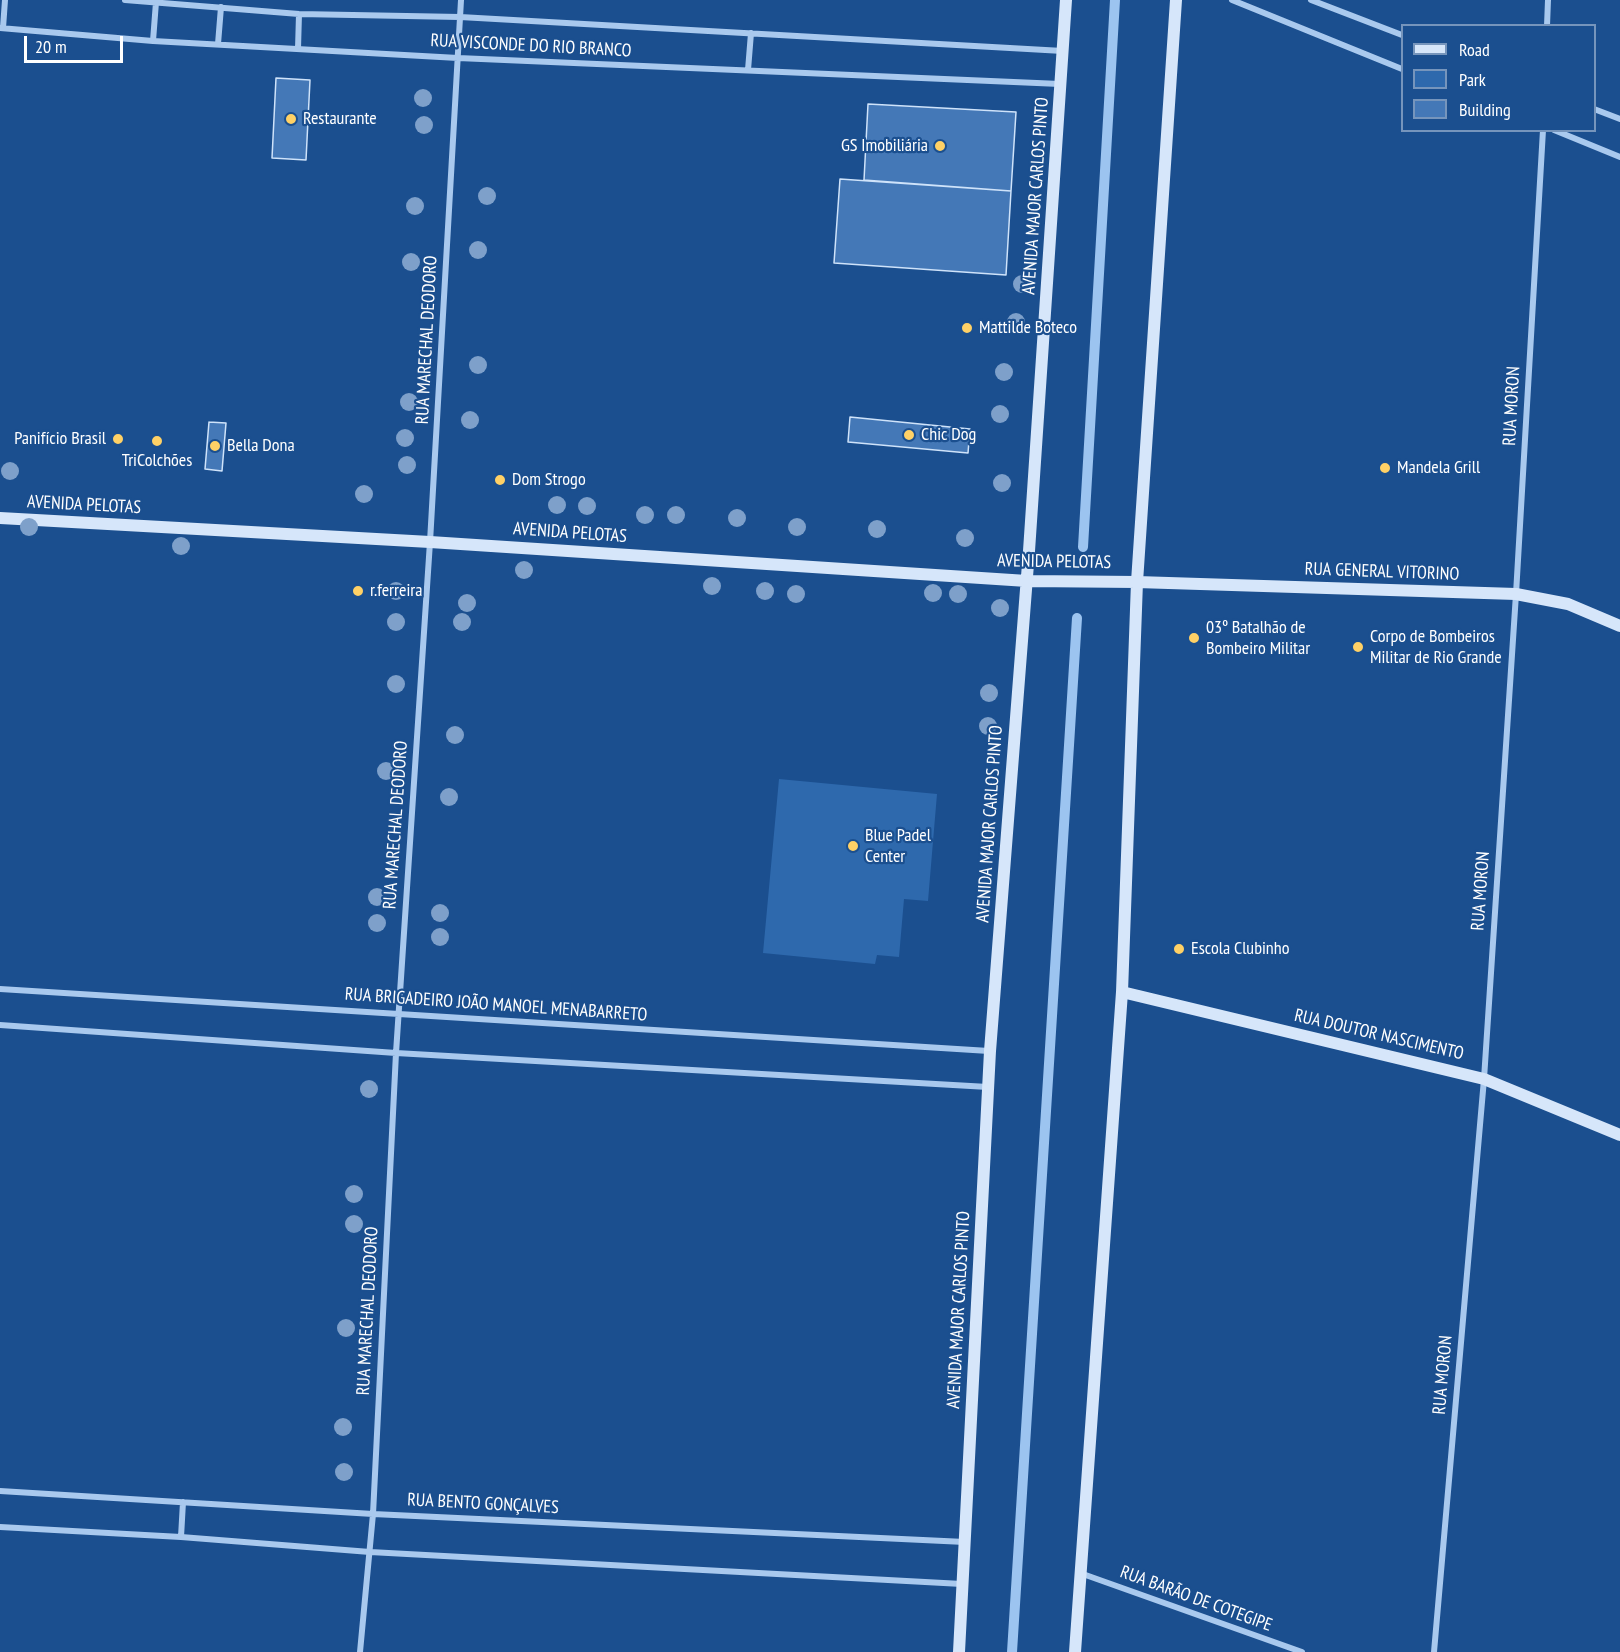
<!DOCTYPE html>
<html>
<head>
<meta charset="utf-8">
<style>
	body { margin:0 }
	#map { position:relative; width:1620px; height:1652px; overflow:hidden; background:#1b4f8f; font-family:"PT Sans Narrow",sans-serif }
	canvas { display:block }
	.legend { position:absolute; left:1401px; top:24px; width:195px; height:108px; box-sizing:border-box; background:#1b4f8f; border:2px solid #7695bc; margin:0; padding:8px 10px; list-style:none; font-size:18px; color:#fff }
	.legend li { display:flex; align-items:center; gap:12px; height:30px }
	.legend b { width:30px; border:2px solid #7695bc }
	.scale { position:absolute; left:24px; top:36px; width:99px; height:27px; box-sizing:border-box; border:3px solid #fff; border-top:0; padding-left:8px; font-size:18px; line-height:21px; white-space:nowrap; color:#fff; -webkit-text-stroke:4px #1b4f8f; paint-order:stroke }
</style>
</head>
<body>
<div id="map">
<canvas width="1620" height="1652"></canvas>
<ul class="legend">
<li><b style="height:8px;background:#d6e6fa"></b>Road</li>
<li><b style="height:16px;background:#2e69ad"></b>Park</li>
<li><b style="height:16px;background:#4478b7"></b>Building</li>
</ul>
<div class="scale">20 m</div>
</div>
<script>
const ctx = document.querySelector('canvas').getContext('2d');
ctx.lineJoin = 'round';
function fill(path, color) {
  ctx.fillStyle = color;
  ctx.fill(path, 'evenodd');
}
function poly(rows) {
  const path = new Path2D();
  for (const r of rows) {
    path.moveTo(r[0], r[1]);
    for (let i = 2; i < r.length; i += 2) path.lineTo(r[i], r[i + 1]);
  }
  return path;
}
function stroke(path, color, width, dash) {
  ctx.strokeStyle = color;
  ctx.lineWidth = width;
  ctx.lineCap = dash ? 'butt' : 'round';
  ctx.setLineDash(dash || []);
  ctx.stroke(path);
}
function write(font, color, halo, rows, align = 'center') {
  ctx.font = font + ' "PT Sans Narrow",sans-serif';
  ctx.lineWidth = 4.5;
  ctx.setLineDash([]);
  ctx.textBaseline = 'middle';
  ctx.strokeStyle = halo;
  ctx.fillStyle = color;
  for (const [text, x, y, turn = 0] of rows) {
    ctx.save();
    ctx.translate(x, y);
    ctx.rotate((+turn || 0) * Math.PI / 180);
    ctx.textAlign = isNaN(turn) ? turn : align;
    if (halo) ctx.strokeText(text, 0, 0);
    ctx.fillText(text, 0, 0);
    ctx.restore();
  }
}
const green = poly([
	[779,779,937,794,928,901,904,899,899,957,877,955,875,964,763,953]
]);
const stream = poly([
	[1083,547,1115,0],
	[1012,1652,1077,618]
]);
const building = poly([
	[276,78,310,80,306,160,272,158,276,78],
	[868,104,1016,112,1011,191,864,180,868,104],
	[840,179,1011,191,1006,275,834,263,840,179],
	[850,417,970,429,968,453,848,442,850,417],
	[209,422,226,423,222,471,205,469,209,422]
]);
const street = poly([
	[125,0,299,14,460,17,1063,51],
	[1232,0,1402,69],
	[1311,0,1402,35],
	[1547,26,1548,0],
	[0,28,153,41,458,58,1060,84],
	[3,28,5,0],
	[153,41,156,2],
	[218,44,221,7],
	[298,49,299,14],
	[748,70,751,33],
	[1594,109,1620,119],
	[1554,130,1620,157],
	[0,989,989,1051],
	[0,1025,396,1053,988,1087],
	[0,1491,373,1514,965,1542],
	[0,1527,181,1537,370,1552,962,1584],
	[181,1537,183,1502],
	[1080,1573,1302,1652],
	[360,1652,373,1514,396,1053,430,542,461,0],
	[1434,1652,1484,1079,1516,594,1543,130]
]);
const secondary = poly([
	[0,518,430,542,1027,581,1137,582,1516,594,1568,604,1620,626],
	[1122,992,1484,1079,1620,1135],
	[959,1652,990,1051,1029,551,1066,0],
	[1075,1652,1122,992,1137,582,1176,0]
]);
const trees = [
	[423,98],
	[424,125],
	[487,196],
	[415,206],
	[478,250],
	[411,262],
	[1022,284],
	[1016,322],
	[478,365],
	[1004,372],
	[409,402],
	[1000,414],
	[470,420],
	[405,438],
	[407,465],
	[10,471],
	[1002,483],
	[364,494],
	[557,505],
	[587,506],
	[645,515],
	[676,515],
	[737,518],
	[29,527],
	[797,527],
	[877,529],
	[965,538],
	[181,546],
	[524,570],
	[712,586],
	[396,591],
	[765,591],
	[933,593],
	[796,594],
	[958,594],
	[467,603],
	[1000,608],
	[396,622],
	[462,622],
	[396,684],
	[989,693],
	[988,726],
	[455,735],
	[386,771],
	[449,797],
	[377,897],
	[440,913],
	[377,923],
	[440,937],
	[369,1089],
	[354,1194],
	[354,1224],
	[346,1328],
	[343,1427],
	[344,1472]
];
const markers = [
	[291,119,6,"#ffd166"],
	[940,146,6,"#ffd166"],
	[967,328,6,"#ffd166"],
	[909,435,6,"#ffd166"],
	[118,439,6,"#ffd166"],
	[157,441,6,"#ffd166"],
	[215,446,6,"#ffd166"],
	[1385,468,6,"#ffd166"],
	[500,480,6,"#ffd166"],
	[358,591,6,"#ffd166"],
	[1194,638,6,"#ffd166"],
	[1358,647,6,"#ffd166"],
	[853,846,6,"#ffd166"],
	[1179,949,6,"#ffd166"]
];
const streetNames = [
	["RUA VISCONDE DO RIO BRANCO",531,46,3],
	["AVENIDA MAJOR CARLOS PINTO",1036,196,-86],
	["RUA MARECHAL DEODORO",427,340,-87],
	["RUA MORON",1512,406,-87],
	["AVENIDA PELOTAS",84,505,3],
	["AVENIDA PELOTAS",570,533,4],
	["AVENIDA PELOTAS",1054,562,1],
	["RUA GENERAL VITORINO",1382,572,2],
	["AVENIDA MAJOR CARLOS PINTO",990,824,-86],
	["RUA MARECHAL DEODORO",396,825,-86],
	["RUA MORON",1481,891,-86],
	["RUA BRIGADEIRO JOÃO MANOEL MENABARRETO",496,1005,4],
	["RUA DOUTOR NASCIMENTO",1379,1035,13],
	["AVENIDA MAJOR CARLOS PINTO",959,1310,-87],
	["RUA MARECHAL DEODORO",368,1311,-87],
	["RUA MORON",1443,1375,-85],
	["RUA BENTO GONÇALVES",483,1504,3],
	["RUA BARÃO DE COTEGIPE",1196,1599,20]
];
const poiNames = [
	["Restaurante",303,119],
	["GS Imobiliária",928,146,"right"],
	["Mattilde Boteco",979,328],
	["Chic Dog",921,435],
	["Panifício Brasil",106,439,"right"],
	["Bella Dona",227,446],
	["TriColchões",157,461,"center"],
	["Mandela Grill",1397,468],
	["Dom Strogo",512,480],
	["r.ferreira",370,591],
	["03º Batalhão de",1206,628],
	["Bombeiro Militar",1206,649],
	["Corpo de Bombeiros",1370,637],
	["Militar de Rio Grande",1370,658],
	["Blue Padel",865,836],
	["Center",865,857],
	["Escola Clubinho",1191,949]
];
fill(green, '#2e69ad');
stroke(stream, '#9cc4f0', 10);
fill(building, '#4478b7');
stroke(building, '#cfe3fa', 1.5);
stroke(street, '#a9c9ee', 6);
stroke(secondary, '#d6e6fa', 12);
ctx.fillStyle = '#7ea0ca';
for (const [x, y] of trees) {
  ctx.beginPath();
  ctx.arc(x, y, 9, 0, 2 * Math.PI);
  ctx.fill();
}
for (const [x, y, r, color] of markers) {
  const dot = new Path2D();
  dot.arc(x, y, r, 0, 2 * Math.PI);
  ctx.fillStyle = color;
  ctx.fill(dot);
  stroke(dot, '#1b4f8f', 2);
}
write('18px', '#fff', '#1b4f8f', streetNames);
write('18px', '#fff', '#1b4f8f', poiNames, 'left');
</script>
</body>
</html>
